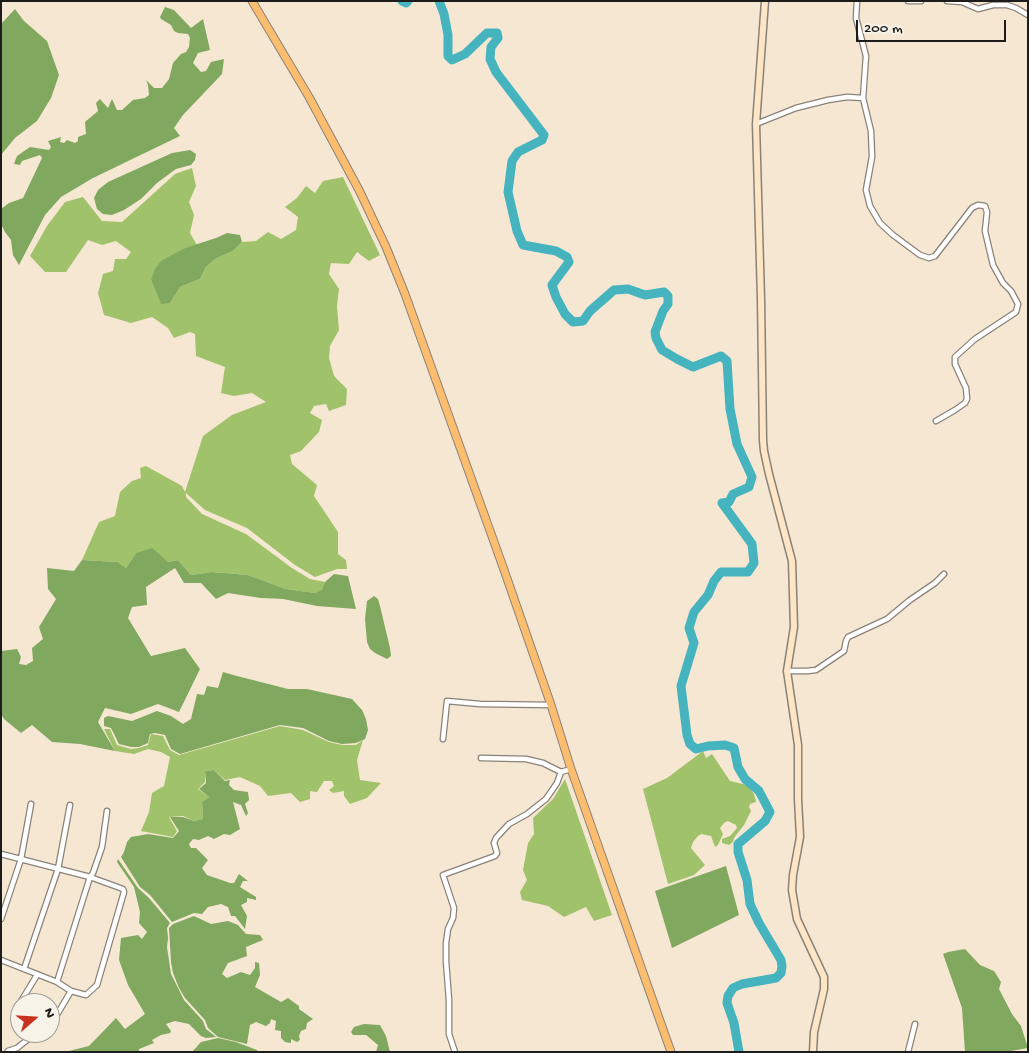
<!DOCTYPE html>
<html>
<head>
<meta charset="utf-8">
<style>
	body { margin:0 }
	#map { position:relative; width:1029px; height:1053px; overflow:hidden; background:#f6e7d3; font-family:"Gochi Hand",sans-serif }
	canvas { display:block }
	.frame { position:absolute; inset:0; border:2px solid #1c1c1c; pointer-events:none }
	.north { position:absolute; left:10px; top:993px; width:50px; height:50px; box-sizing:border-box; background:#f7f3e8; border:1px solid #9f9d96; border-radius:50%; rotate:71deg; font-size:14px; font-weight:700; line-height:20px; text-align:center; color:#1c1c1c }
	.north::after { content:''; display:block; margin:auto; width:18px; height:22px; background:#c8321e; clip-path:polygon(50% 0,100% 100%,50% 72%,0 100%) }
	.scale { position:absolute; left:856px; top:20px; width:150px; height:22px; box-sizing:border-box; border:2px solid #1c1c1c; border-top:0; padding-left:6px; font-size:15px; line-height:18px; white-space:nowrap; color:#1c1c1c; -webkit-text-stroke:4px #f7f3e8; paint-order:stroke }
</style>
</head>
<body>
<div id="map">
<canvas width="1029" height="1053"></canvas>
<div class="frame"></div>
<div class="north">N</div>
<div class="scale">200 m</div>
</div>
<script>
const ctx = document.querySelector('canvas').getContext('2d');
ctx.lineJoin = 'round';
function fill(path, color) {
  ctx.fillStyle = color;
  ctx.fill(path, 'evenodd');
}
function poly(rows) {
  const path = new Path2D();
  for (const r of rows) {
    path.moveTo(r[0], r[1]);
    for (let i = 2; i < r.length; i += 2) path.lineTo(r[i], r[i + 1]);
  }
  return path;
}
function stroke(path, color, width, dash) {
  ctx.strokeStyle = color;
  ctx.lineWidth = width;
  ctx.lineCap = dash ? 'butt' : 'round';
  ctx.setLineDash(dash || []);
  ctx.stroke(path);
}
const green = poly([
	[192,168,196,186,189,202,194,215,190,233,197,245,185,248,151,280,161,303,170,303,180,287,200,279,206,267,215,259,233,251,242,242,256,241,268,232,281,239,296,230,298,217,285,207,297,198,306,186,315,193,323,181,343,177,380,255,369,261,357,252,349,264,331,263,329,274,339,289,337,306,339,330,330,346,329,358,334,376,347,389,346,405,329,411,326,404,314,406,310,413,322,420,319,432,301,451,290,455,292,464,317,485,314,496,338,532,338,554,346,560,347,569,337,569,315,577,295,565,247,528,205,510,186,493,186,497,202,514,246,534,292,568,310,579,325,582,323,590,315,593,286,589,248,575,213,572,191,575,178,560,168,562,136,553,126,568,118,562,82,560,99,522,115,516,120,492,132,481,141,478,140,468,146,466,182,486,185,492,203,436,232,415,266,402,252,393,234,396,221,393,225,367,196,356,195,334,190,332,174,338,168,328,152,317,131,323,104,315,98,293,103,274,113,271,115,259,126,259,131,252,116,241,102,245,88,240,66,272,45,272,30,256,47,226,65,202,83,197,102,221,122,222,175,174],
	[280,726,303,730,329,742,342,745,356,745,363,740,357,760,360,780,381,783,367,798,350,804,344,796,344,791,333,793,329,790,334,786,332,781,324,781,317,792,310,791,310,799,300,802,291,793,268,796,260,786,240,777,225,780,214,770,205,771,205,782,198,789,209,797,202,802,203,819,194,821,183,816,169,817,177,831,173,837,141,831,149,812,152,793,164,786,170,757,161,752,148,749,134,754,115,751,104,729,110,729,117,745,131,749,139,748,148,745,151,734,163,736,170,750,179,755],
	[703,751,706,758,712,754,730,781,747,785,754,794,756,802,750,804,749,807,751,811,744,825,734,838,733,842,729,845,722,843,722,839,730,836,737,828,736,825,728,821,724,823,720,828,723,834,718,845,715,847,711,836,701,834,698,836,693,842,691,848,705,865,694,875,668,884,643,789,667,778],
	[565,779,612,915,594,921,586,907,564,917,548,906,522,900,520,892,527,880,523,870,528,843,534,834,533,818,553,799]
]);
const forest = poly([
	[165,7,174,10,191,28,203,19,210,50,198,53,193,63,201,72,206,71,211,62,224,59,222,74,183,115,174,128,180,136,93,178,61,197,45,215,19,265,13,255,11,240,5,232,1,224,1,209,9,203,23,198,42,158,40,155,22,161,20,165,14,164,17,156,30,147,49,150,51,147,48,141,61,137,60,142,64,143,67,140,75,143,78,141,78,137,86,134,85,122,98,111,96,103,100,99,108,108,112,99,117,110,122,110,133,100,145,98,149,95,148,85,146,80,154,88,162,88,169,79,173,63,181,54,186,52,189,47,190,38,188,34,178,33,174,31,171,25,161,19,160,17],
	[15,9,24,21,47,41,59,75,51,98,37,121,15,138,1,155,1,24],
	[190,150,196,154,195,160,191,165,176,169,157,183,141,199,124,210,112,215,103,214,97,209,94,198,98,190,108,182,172,153],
	[227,233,240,235,242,242,233,251,215,259,206,267,200,279,180,287,170,303,161,304,151,280,155,269,161,261,185,248,216,238],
	[152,548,168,562,178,560,191,575,212,572,248,575,286,589,315,593,322,590,325,582,334,574,348,576,356,609,317,606,283,599,261,598,228,593,216,599,201,583,184,583,175,568,146,587,147,605,132,607,128,618,151,656,185,648,200,669,179,712,158,704,131,714,105,708,98,722,115,751,80,744,52,742,32,725,21,733,4,719,1,714,1,651,17,649,21,657,19,664,26,665,33,661,32,648,43,639,39,627,56,599,48,589,47,568,74,571,82,560,118,562,126,568,136,553],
	[374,596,378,599,380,606,390,648,391,656,387,659,375,653,370,649,367,642,365,619,367,601],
	[223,672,237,676,288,689,307,689,352,699,362,710,366,719,368,730,365,739,356,743,342,744,329,741,303,728,280,725,180,754,171,749,165,735,155,733,150,734,148,743,139,747,131,747,119,744,111,728,104,726,104,718,108,716,132,721,157,711,171,716,183,724,191,719,197,694,204,695,207,686,218,688],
	[214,770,225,781,230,780,229,785,234,790,248,792,249,800,245,804,248,813,246,816,241,805,233,802,240,829,230,835,224,834,214,839,208,836,199,840,193,839,189,844,191,848,196,848,208,860,202,868,207,875,230,883,234,883,239,874,248,881,243,881,240,887,256,897,256,900,247,898,247,902,241,905,247,916,245,929,235,916,231,916,228,907,221,904,208,907,202,914,194,913,172,922,150,895,140,887,121,857,124,852,127,842,131,837,148,834,173,838,179,831,170,817,183,817,194,821,203,819,202,802,209,797,199,789,206,783,205,771],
	[118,859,138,888,149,898,170,923,167,928,168,938,167,947,171,974,184,1000,203,1021,206,1029,216,1037,206,1038,201,1036,189,1024,175,1021,166,1024,171,1031,170,1033,161,1035,152,1040,154,1043,139,1049,139,1052,65,1052,89,1046,116,1018,125,1029,145,1014,128,985,119,960,121,938,138,935,142,939,147,932,139,923,140,912,134,887,117,862],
	[726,866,739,915,672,948,655,891],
	[194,916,211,924,228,921,238,925,246,934,260,935,263,940,246,947,247,956,228,963,222,974,227,978,241,972,250,975,255,968,255,962,259,963,260,975,255,987,281,1002,288,998,299,1006,299,1009,313,1019,307,1023,306,1029,301,1031,299,1036,300,1040,297,1042,291,1039,291,1043,285,1042,281,1038,281,1031,275,1030,276,1021,271,1019,270,1023,266,1026,256,1022,250,1025,247,1044,218,1037,208,1028,205,1020,185,998,179,988,173,973,171,962,169,928,173,924],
	[965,949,980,965,994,971,1001,982,999,989,1012,1014,1021,1026,1028,1048,1005,1052,965,1052,962,1008,943,954,948,952],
	[364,1024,380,1025,386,1036,390,1052,376,1052,378,1045,366,1035,353,1035,351,1032,354,1027],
	[218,1038,236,1042,257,1050,258,1052,192,1052,201,1042]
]);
const river = poly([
	[402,1,406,3,408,1],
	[439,1,444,14,448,35,448,56,452,60,465,54,487,33,497,33,498,38,491,47,490,59,496,72,544,135,542,140,518,152,512,161,508,192,517,231,523,245,556,251,567,257,569,262,552,285,556,297,565,314,573,322,583,321,590,311,614,290,628,289,645,295,664,292,668,296,668,304,663,311,655,332,656,338,662,350,677,359,693,367,721,356,727,361,730,409,737,444,752,477,749,487,733,494,729,502,722,503,752,544,754,563,748,572,721,572,714,581,708,595,694,612,689,628,694,643,681,686,687,735,690,744,696,749,708,746,725,745,734,748,738,767,745,779,759,791,770,812,765,821,738,844,738,852,747,880,750,904,759,923,781,960,782,966,781,973,776,978,742,984,733,988,728,996,727,1003,734,1023,739,1052]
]);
const minor = poly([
	[857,1,856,18,866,56,863,98,871,131,872,157,866,190,870,206,880,223,893,235,920,255,929,258,935,256,972,208,978,205,985,206,987,212,985,231,993,265,1003,283,1011,291,1018,304,1016,312,975,339,955,357,955,364,966,388,967,399,965,403,955,410,936,421],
	[908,1,921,1],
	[947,1,962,2,978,9,993,5,1007,5,1016,8,1028,15],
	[756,124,796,108,828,100,847,97,863,98],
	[787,671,807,671,816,670,844,651,846,641,848,637,887,619,910,600,935,583,944,574],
	[443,739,447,701,480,704,551,705],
	[481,758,526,759,543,763,561,772],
	[1,854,90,877,93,873,102,847,107,811],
	[1,919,21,859,31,804],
	[1,960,57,982,71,991,86,995,97,985,124,892,123,889,90,877,57,982],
	[24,969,58,869,70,805],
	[20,1003,37,975],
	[15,1012,20,1003],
	[50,1020,58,1013,71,991],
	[8,1051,17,1048,36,1033],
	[455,1052,449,1034,449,1000,446,961,446,943,448,929,453,918,454,908,443,875,495,856,497,853,494,843,496,838,509,824,527,814,546,799,557,783,561,772,571,769],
	[908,1052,915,1024]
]);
const secondary = poly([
	[765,1,756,124,761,299,763,440,764,451,769,474,792,561,794,627,787,671,798,745,798,799,800,837,793,875,792,890,797,919,824,977,824,989,814,1032,813,1052]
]);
const trunk = poly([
	[252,1,309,97,359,190,386,247,405,294,503,567,551,705,571,769,671,1052]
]);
fill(green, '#a0c26b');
fill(forest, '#80a85f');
stroke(river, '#45b4bf', 9);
stroke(minor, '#898278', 7);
stroke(secondary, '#898278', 9);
stroke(trunk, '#898278', 9);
stroke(minor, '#fff', 4.5);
stroke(secondary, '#fee5c5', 6);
stroke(trunk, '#fcbd6f', 7);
</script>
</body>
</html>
